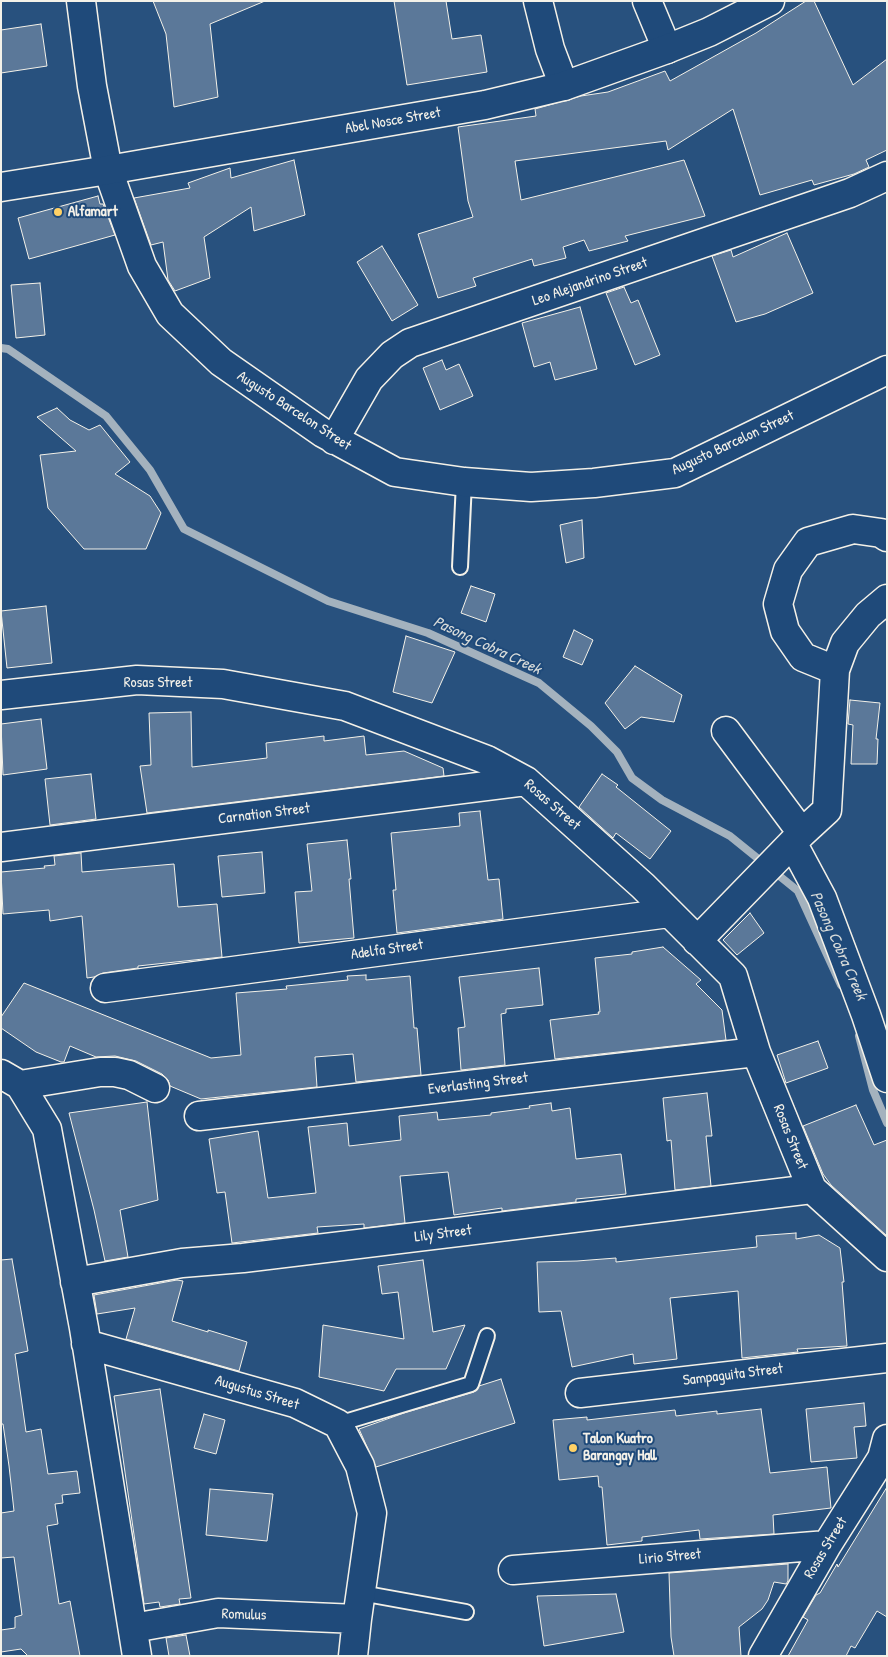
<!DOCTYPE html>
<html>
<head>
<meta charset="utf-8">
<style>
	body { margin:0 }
	#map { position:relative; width:888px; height:1657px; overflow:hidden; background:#28517e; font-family:"Patrick Hand",sans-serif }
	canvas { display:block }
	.frame { position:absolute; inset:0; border:2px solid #f4f1e8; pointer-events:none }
</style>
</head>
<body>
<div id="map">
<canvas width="888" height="1657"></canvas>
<div class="frame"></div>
</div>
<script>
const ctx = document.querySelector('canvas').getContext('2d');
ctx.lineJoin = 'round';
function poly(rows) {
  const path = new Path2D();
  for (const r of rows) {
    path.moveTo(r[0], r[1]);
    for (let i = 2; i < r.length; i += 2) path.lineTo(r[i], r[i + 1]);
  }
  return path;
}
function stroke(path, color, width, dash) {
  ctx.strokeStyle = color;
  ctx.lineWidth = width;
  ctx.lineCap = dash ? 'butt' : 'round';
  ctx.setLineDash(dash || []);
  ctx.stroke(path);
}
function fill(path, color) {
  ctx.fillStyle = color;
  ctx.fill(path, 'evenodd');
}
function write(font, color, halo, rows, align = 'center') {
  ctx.font = font + ' "Patrick Hand",sans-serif';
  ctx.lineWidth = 4;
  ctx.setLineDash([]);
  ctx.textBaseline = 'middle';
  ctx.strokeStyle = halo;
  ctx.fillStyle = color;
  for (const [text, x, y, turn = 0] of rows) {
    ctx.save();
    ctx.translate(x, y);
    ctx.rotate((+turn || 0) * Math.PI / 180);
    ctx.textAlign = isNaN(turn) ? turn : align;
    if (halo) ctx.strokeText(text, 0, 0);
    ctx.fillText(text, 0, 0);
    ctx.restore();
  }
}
const stream = poly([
	[1,348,8,349,106,416,150,470,184,529,328,601,428,633,539,683,591,726,617,752,632,778,662,800,730,836,798,891,841,985],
	[859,1036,873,1090,887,1123]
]);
const building = poly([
	[153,1,265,1,210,24,218,97,174,107,166,34,153,1],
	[394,1,446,1,452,39,481,35,487,72,407,85,394,1],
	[806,1,814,1,853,85,887,59,887,150,866,160,869,167,854,174,814,185,812,180,760,195,733,109,668,150,666,141,515,161,521,200,684,160,705,216,625,236,628,241,589,251,584,240,563,247,566,258,534,266,532,259,473,278,476,286,438,298,418,234,473,217,468,201,458,127,536,116,535,109,581,96,608,92,665,71,670,81,756,33,806,1],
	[41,24,47,66,1,73,1,30,41,24],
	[294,160,305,215,254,231,251,207,204,237,210,278,175,291,168,280,163,242,151,245,134,198,190,188,188,183,230,168,231,178,294,160],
	[98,196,100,204,103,204,115,235,29,259,18,218,98,196],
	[787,233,813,293,765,314,736,322,712,256,731,250,733,257,787,233],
	[382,246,418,305,392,321,357,262,382,246],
	[40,283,45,335,16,338,11,285,40,283],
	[624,287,631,303,638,300,660,355,635,365,606,293,624,287],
	[580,307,597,369,555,380,550,362,534,367,522,323,580,307],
	[442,360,446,370,459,364,473,396,440,410,423,368,442,360],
	[57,408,70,420,89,430,100,425,130,462,115,474,150,496,161,513,146,549,84,549,48,508,40,455,76,451,37,417,57,408],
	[582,520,584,558,566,563,560,525,582,520],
	[471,586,495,594,486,622,461,613,471,586],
	[46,606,52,663,7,668,1,611,46,606],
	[574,630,593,640,582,665,563,657,574,630],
	[406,636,455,652,432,703,393,692,406,636],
	[635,666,682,695,674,722,641,717,625,729,605,703,635,666],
	[850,700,880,703,876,739,878,739,877,764,851,764,853,725,848,724,850,700],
	[191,712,192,767,267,758,266,743,324,736,324,741,364,736,366,755,404,751,443,768,444,776,147,813,140,766,151,765,149,713,191,712],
	[41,719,47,769,3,775,1,724,41,719],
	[91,774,96,819,50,825,45,779,91,774],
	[602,774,618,785,616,787,671,831,650,859,616,833,613,838,612,837,579,807,602,774],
	[480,811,488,880,499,879,503,919,397,933,393,890,396,890,391,833,460,826,459,813,480,811],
	[347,840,351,879,349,879,354,938,299,943,295,892,312,891,307,844,347,840],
	[262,852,265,893,222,897,218,856,262,852],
	[81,853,82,872,174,864,178,907,217,904,222,957,138,966,138,968,103,973,94,977,87,978,82,916,50,921,49,910,3,914,1,872,45,868,44,866,55,865,54,856,81,853],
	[750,913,764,933,737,955,723,940,750,913],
	[663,947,701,980,696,984,722,1010,726,1040,555,1059,550,1020,599,1014,598,1012,600,1012,595,958,632,954,632,952,663,947],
	[539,968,543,1005,506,1009,506,1013,501,1014,505,1065,461,1070,458,1028,465,1027,459,977,539,968],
	[366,975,366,980,410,976,414,1028,417,1028,421,1075,356,1082,353,1054,315,1057,317,1087,201,1099,170,1086,168,1080,162,1074,136,1061,115,1056,96,1057,70,1046,64,1062,61,1062,36,1052,1,1028,1,1017,24,983,211,1058,241,1055,236,993,287,989,286,986,348,980,347,976,366,975],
	[818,1041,828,1068,786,1083,777,1055,818,1041],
	[707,1093,712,1136,706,1136,711,1186,675,1190,671,1140,667,1141,663,1098,707,1093],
	[147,1102,158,1200,120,1210,128,1257,105,1261,94,1210,69,1113,147,1102],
	[551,1103,552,1111,570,1108,576,1159,621,1154,626,1194,576,1199,576,1202,502,1211,502,1208,454,1215,448,1172,400,1176,405,1223,364,1228,364,1224,317,1227,318,1233,232,1243,225,1192,217,1193,209,1139,258,1131,268,1198,316,1193,308,1127,347,1123,349,1146,401,1140,399,1116,437,1112,438,1120,491,1115,491,1113,530,1108,529,1106,551,1103],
	[856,1105,874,1145,887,1140,887,1236,831,1185,823,1174,803,1126,856,1105],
	[796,1233,796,1239,819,1235,840,1248,844,1282,842,1282,847,1346,797,1349,798,1352,742,1358,738,1291,670,1298,677,1359,634,1364,633,1354,572,1367,561,1311,539,1312,537,1262,577,1261,616,1258,616,1262,757,1247,756,1236,796,1233],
	[12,1259,28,1351,15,1354,26,1432,41,1429,48,1474,77,1471,80,1493,62,1495,63,1503,55,1504,58,1524,47,1526,59,1604,70,1601,80,1656,28,1656,21,1649,1,1652,1,1630,15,1628,15,1617,22,1615,14,1557,1,1558,1,1513,14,1511,9,1466,3,1424,1,1424,1,1260,12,1259],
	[423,1260,433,1332,465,1325,446,1369,396,1369,384,1391,319,1377,323,1325,404,1339,398,1292,382,1294,378,1266,423,1260],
	[177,1280,183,1281,172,1321,208,1332,208,1330,247,1342,239,1371,126,1339,135,1308,97,1314,94,1295,177,1280],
	[501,1379,515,1423,376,1467,359,1429,404,1413,474,1392,479,1386,501,1379],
	[160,1389,191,1598,179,1599,180,1604,160,1607,159,1602,144,1604,114,1396,160,1389],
	[864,1403,866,1426,854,1427,857,1458,811,1462,806,1409,864,1403],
	[761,1409,770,1473,827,1467,831,1508,773,1515,774,1534,700,1539,699,1530,642,1537,642,1541,607,1545,602,1487,599,1487,598,1476,559,1480,553,1420,587,1417,587,1420,675,1410,676,1416,717,1411,717,1414,761,1409],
	[204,1414,225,1420,216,1454,194,1448,204,1414],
	[887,1487,887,1617,877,1611,855,1648,851,1646,846,1656,788,1656,808,1620,803,1617,816,1595,820,1593,837,1564,838,1567,887,1487],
	[210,1489,273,1494,267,1541,206,1535,210,1489],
	[788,1564,788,1581,786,1584,774,1582,768,1600,762,1609,739,1627,741,1656,674,1656,671,1637,669,1573,788,1564],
	[616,1594,624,1632,544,1646,537,1596,616,1594],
	[186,1635,190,1656,169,1656,166,1638,186,1635]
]);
const lane = poly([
	[460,567,464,482],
	[338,1424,471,1384,487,1336],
	[361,1593,466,1612]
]);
const street = poly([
	[81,1,92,86,108,170,142,266,170,314,221,362,323,433,395,472,464,482,531,487,594,483,675,473,887,370],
	[538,1,550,49,564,86],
	[647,1,667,49],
	[334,440,369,379,392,355,410,343,850,193,887,176],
	[835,670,803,657,785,631,778,604,788,570,808,542,853,529,881,533,887,537],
	[1,695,137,680,223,684,345,706,487,760,526,781,643,886,733,976,756,1052,812,1189,887,1257],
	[726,731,802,833],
	[793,844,822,898,866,1015,887,1078],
	[1,847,526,781],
	[697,941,802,833,827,810,835,670,845,643,868,615,887,599],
	[105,988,669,913],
	[1,1074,20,1085,47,1129,84,1328,137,1656],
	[20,1085,100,1072,115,1072,129,1075,155,1088],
	[199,1116,756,1052],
	[75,1282,182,1263,243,1258,812,1189],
	[86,1344,295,1403,338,1424,360,1466,372,1513,357,1619,353,1656],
	[580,1393,887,1358],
	[513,1570,827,1545],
	[133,1628,218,1613,357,1619],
	[763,1656,827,1545,882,1458,887,1439]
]);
const secondary = poly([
	[1,187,108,170,485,105,564,86,667,49,709,32,770,1]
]);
const markers = [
	[58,212,5,"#ffd166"],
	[573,1448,5,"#ffd166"]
];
const streetNames = [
	["Abel Nosce Street",393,121,-10],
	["Leo Alejandrino Street",590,282,-19],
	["Augusto Barcelon Street",294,411,33],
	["Augusto Barcelon Street",733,443,-25],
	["Rosas Street",158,683],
	["Rosas Street",552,805,41],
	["Carnation Street",264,814,-7],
	["Adelfa Street",387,950,-8],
	["Everlasting Street",478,1084,-7],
	["Rosas Street",790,1137,68],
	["Lily Street",443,1234,-7],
	["Sampaguita Street",733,1375,-7],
	["Augustus Street",257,1393,17],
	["Rosas Street",826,1548,-59],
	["Lirio Street",670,1557,-5],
	["Romulus",244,1615,2]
];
const poiNames = [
	["Alfamart",68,212],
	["Talon Kuatro",583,1439],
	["Barangay Hall",583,1456]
];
const waterNames = [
	["Pasong Cobra Creek",487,646,25],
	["Pasong Cobra Creek",838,946,66]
];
stroke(stream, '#a4b2be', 8);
fill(building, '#5b7899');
stroke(building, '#f4f1e8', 1);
stroke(lane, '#f4f1e8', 18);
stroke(street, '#f4f1e8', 31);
stroke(secondary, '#f4f1e8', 31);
stroke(lane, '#1f4a7a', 14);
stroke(street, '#1f4a7a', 28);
stroke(secondary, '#1f4a7a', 28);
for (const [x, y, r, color] of markers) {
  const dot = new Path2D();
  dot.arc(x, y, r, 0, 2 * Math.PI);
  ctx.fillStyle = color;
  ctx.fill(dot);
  stroke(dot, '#1f4a7a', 2);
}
write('15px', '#f4f1e8', '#1f4a7a', streetNames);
write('bold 15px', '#f4f1e8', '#1f4a7a', poiNames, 'left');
write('italic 16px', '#d9dcda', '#1f4a7a', waterNames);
</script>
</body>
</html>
